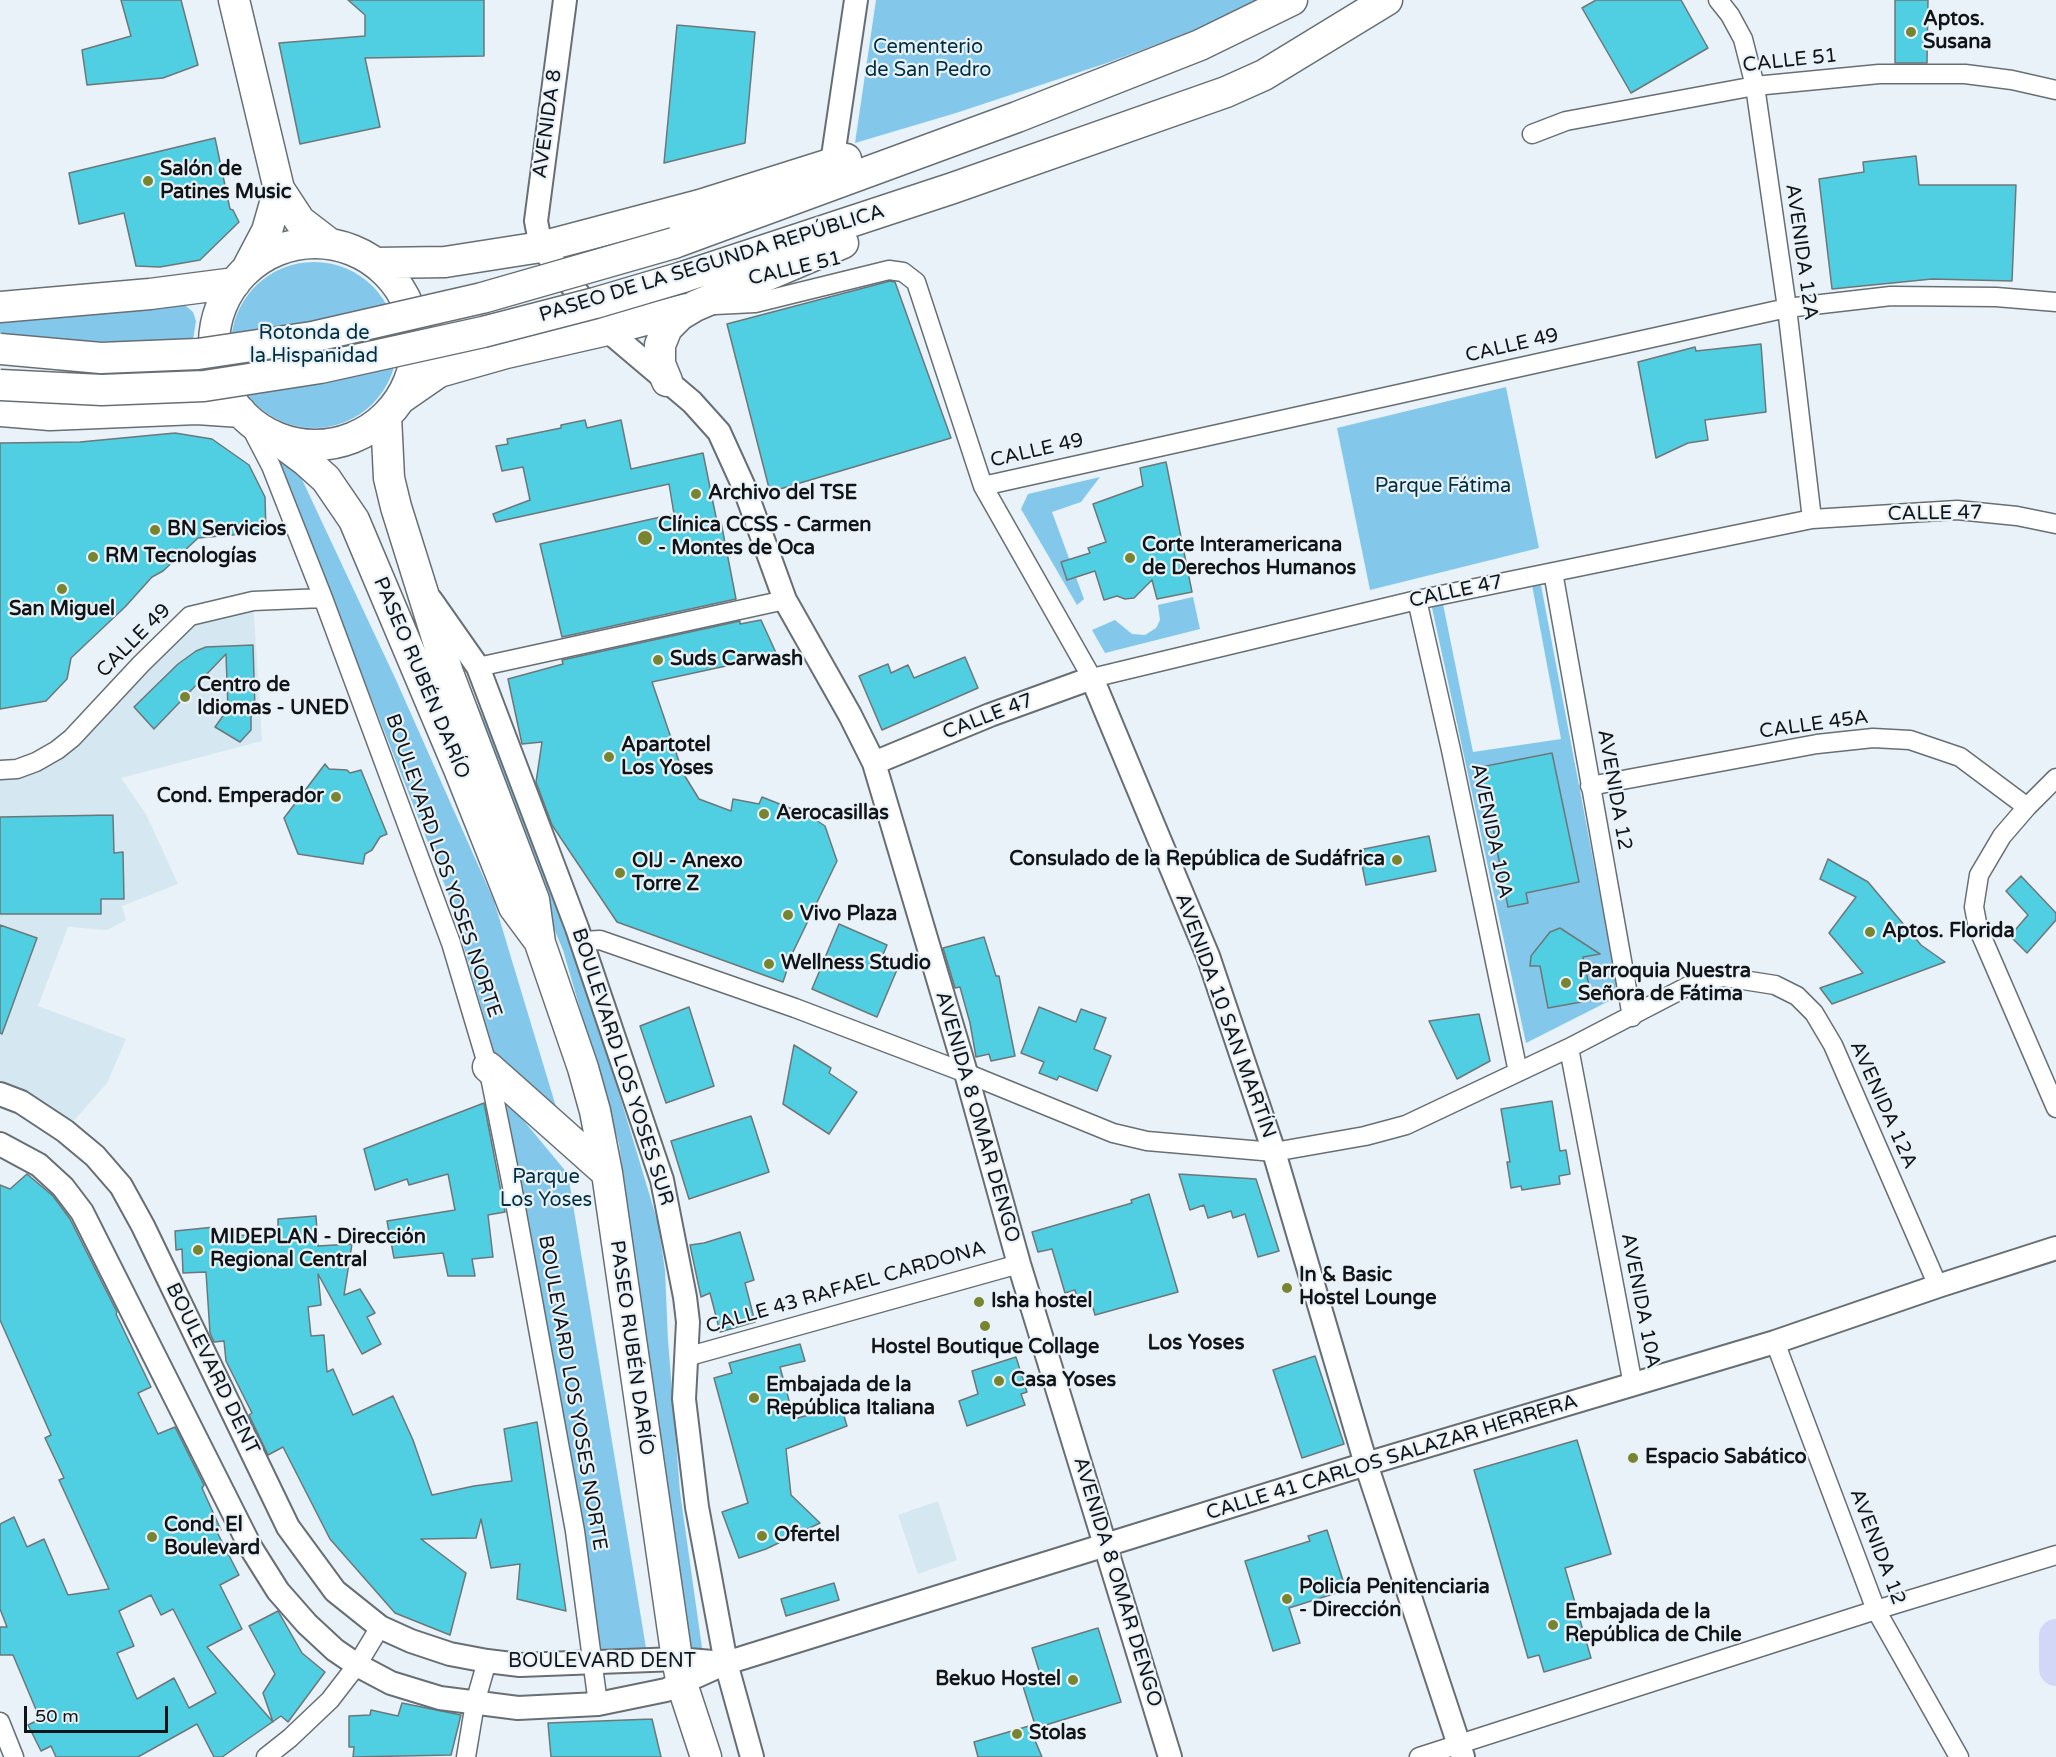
<!DOCTYPE html>
<html>
<head>
<meta charset="utf-8">
<style>
	body { margin:0 }
	#map { position:relative; width:2056px; height:1757px; overflow:hidden; background:#e9f2f8; font-family:"Varela Round",sans-serif }
	canvas { display:block }
	.scale { position:absolute; left:24px; top:1706px; width:144px; height:27px; box-sizing:border-box; border:3px solid #121517; border-top:0; padding-left:8px; font-size:18px; line-height:21px; white-space:nowrap; color:#121517; -webkit-text-stroke:4px #e9f2f8; paint-order:stroke }
</style>
</head>
<body>
<div id="map">
<canvas width="2056" height="1757"></canvas>
<div class="scale">50 m</div>
</div>
<script>
const ctx = document.querySelector('canvas').getContext('2d');
ctx.lineJoin = 'round';
function fill(path, color) {
  ctx.fillStyle = color;
  ctx.fill(path, 'evenodd');
}
function poly(rows) {
  const path = new Path2D();
  for (const r of rows) {
    if (r.length === 3) {
      path.moveTo(r[0] + r[2], r[1]);
      path.arc(r[0], r[1], r[2], 0, 2 * Math.PI);
      continue;
    }
    path.moveTo(r[0], r[1]);
    for (let i = 2; i < r.length; i += 2) path.lineTo(r[i], r[i + 1]);
  }
  return path;
}
function stroke(path, color, width, dash) {
  ctx.strokeStyle = color;
  ctx.lineWidth = width;
  ctx.lineCap = dash ? 'butt' : 'round';
  ctx.setLineDash(dash || []);
  ctx.stroke(path);
}
function write(font, color, halo, rows, align = 'center') {
  ctx.font = font + ' "Varela Round",sans-serif';
  ctx.lineWidth = 4.5;
  ctx.setLineDash([]);
  ctx.textBaseline = 'middle';
  ctx.strokeStyle = halo;
  ctx.fillStyle = color;
  for (const [text, x, y, turn = 0] of rows) {
    ctx.save();
    ctx.translate(x, y);
    ctx.rotate((+turn || 0) * Math.PI / 180);
    ctx.textAlign = isNaN(turn) ? turn : align;
    if (halo) ctx.strokeText(text, 0, 0);
    ctx.fillText(text, 0, 0);
    ctx.restore();
  }
}
const built = poly([
	[253,601,262,741,121,778,146,814,178,884,122,906,126,920,107,930,68,927,38,1006,126,1039,107,1083,65,1131,0,1096,0,770,36,762,190,616],
	[938,1501,957,1560,918,1574,898,1515]
]);
const green = poly([
	[876,0,1262,0,1201,28,1107,63,956,113,855,143],
	[314,345,83],
	[173,306,186,306,193,312,196,321,193,340,125,342,56,341,0,335,0,319,63,317],
	[1506,387,1539,548,1370,590,1337,428],
	[275,453,299,473,396,680,494,901,563,1130,496,1058,449,896],
	[1100,477,1081,502,1052,512,1084,599,1077,605,1021,509,1028,494],
	[1540,580,1619,996,1526,1043,1431,603],
	[1532,585,1561,739,1473,752,1443,604],
	[1560,928,1594,955,1583,957,1591,1000,1548,1008,1540,966,1530,966,1531,956,1550,932],
	[1193,597,1200,629,1105,653,1092,630,1115,620,1132,634,1145,635,1156,628,1160,620,1158,605],
	[439,620,490,732,574,943,658,1223,665,1270,668,1340,680,1492,703,1655,691,1652,619,1144,563,950,509,822],
	[505,1098,568,1174,646,1648,599,1651,580,1510]
]);
const river = poly([
	[2056,1636,2056,1669]
]);
const building = poly([
	[121,0,181,0,198,65,163,78,87,85,82,50,131,36,121,0],
	[348,0,484,0,484,56,365,58,380,127,300,144,279,43,365,36,365,15,348,0],
	[1596,0,1681,0,1708,48,1631,93,1582,8,1596,0],
	[1895,0,1928,0,1927,63,1895,63,1895,0],
	[677,25,755,32,745,143,664,163,677,25],
	[215,138,230,209,233,210,239,222,200,260,160,267,136,266,124,213,79,224,69,173,215,138],
	[1916,156,1919,185,2016,185,2012,281,1932,279,1832,289,1819,179,1864,172,1863,162,1916,156],
	[890,281,895,282,951,438,770,492,727,324,890,281],
	[1761,344,1766,412,1705,420,1708,440,1688,443,1656,458,1638,362,1695,347,1696,351,1761,344],
	[585,420,587,428,621,420,631,469,703,453,717,522,721,522,736,599,562,637,540,544,674,514,669,484,496,522,493,514,530,500,523,467,502,471,496,446,508,444,507,439,561,428,561,425,585,420],
	[175,433,212,439,249,465,265,497,266,532,198,538,163,571,152,577,125,607,71,658,67,679,46,701,0,709,0,443,80,442,175,433],
	[1166,462,1192,592,1157,599,1152,580,1134,598,1125,599,1117,596,1104,600,1095,571,1067,580,1061,562,1090,553,1088,548,1106,542,1093,504,1143,486,1140,468,1166,462],
	[761,620,777,655,652,682,683,773,699,799,731,811,733,799,759,804,762,797,810,816,825,826,837,861,793,952,783,982,617,922,552,825,536,782,542,742,522,744,508,679,563,664,562,660,740,621,740,624,761,620],
	[253,645,255,710,251,717,251,730,240,742,215,727,228,709,226,654,154,729,134,707,178,664,196,651,206,647,253,645],
	[965,657,978,688,882,730,859,676,888,664,891,673,908,665,914,678,965,657],
	[1552,753,1579,882,1526,893,1528,903,1508,907,1481,767,1552,753],
	[325,764,329,769,347,770,350,773,361,770,387,834,380,837,372,850,365,854,363,864,298,854,284,818,325,764],
	[113,815,114,853,123,852,124,899,101,899,101,914,0,914,0,817,113,815],
	[1429,836,1436,871,1366,885,1359,850,1429,836],
	[1828,859,1868,882,1921,945,1945,962,1832,1004,1820,988,1863,973,1829,933,1856,897,1820,879,1828,859],
	[2021,876,2056,913,2056,920,2027,953,2010,936,2028,915,2006,891,2021,876],
	[839,924,887,945,882,957,899,965,877,1017,812,989,839,924],
	[0,925,37,938,2,1034,0,1033,0,925],
	[1560,928,1600,954,1583,957,1592,1000,1548,1008,1540,966,1530,966,1531,956,1550,932,1560,928],
	[984,937,996,976,999,976,1015,1056,991,1061,989,1054,976,1057,970,1023,960,987,955,988,943,948,984,937],
	[689,1007,714,1086,666,1103,640,1026,689,1007],
	[1039,1007,1076,1022,1081,1009,1106,1018,1094,1049,1111,1056,1097,1091,1059,1076,1057,1080,1039,1073,1044,1062,1021,1053,1039,1007],
	[1479,1014,1490,1061,1457,1079,1429,1021,1479,1014],
	[794,1045,831,1068,829,1073,857,1092,829,1134,783,1104,794,1045],
	[1552,1101,1560,1151,1566,1150,1570,1174,1559,1176,1560,1184,1522,1190,1521,1186,1511,1188,1507,1162,1510,1162,1501,1109,1552,1101],
	[484,1103,505,1212,488,1215,493,1257,472,1259,475,1276,448,1276,443,1253,394,1258,387,1221,455,1210,448,1174,409,1185,407,1179,375,1190,364,1149,484,1103],
	[751,1116,769,1172,689,1199,671,1141,751,1116],
	[27,1174,53,1196,70,1219,117,1312,116,1314,151,1387,138,1393,158,1434,175,1427,204,1485,202,1488,221,1530,217,1532,239,1575,220,1585,242,1629,207,1647,273,1722,263,1693,275,1674,249,1626,278,1611,302,1653,325,1672,288,1722,281,1716,222,1757,214,1757,197,1724,138,1757,56,1757,51,1746,41,1751,28,1725,40,1719,13,1655,0,1655,0,1627,7,1627,0,1609,0,1524,14,1517,27,1547,44,1539,68,1595,109,1589,59,1480,64,1478,45,1438,51,1435,0,1320,0,1185,10,1189,27,1174],
	[151,1595,161,1615,173,1609,216,1693,189,1708,174,1678,137,1699,117,1653,134,1646,119,1611,151,1595],
	[1179,1174,1256,1179,1279,1251,1258,1257,1245,1214,1233,1218,1231,1211,1208,1218,1204,1205,1190,1210,1179,1174],
	[1149,1194,1178,1292,1095,1315,1091,1301,1079,1305,1075,1290,1065,1293,1052,1249,1038,1252,1032,1232,1132,1203,1131,1200,1149,1194],
	[316,1216,318,1246,352,1244,344,1295,360,1289,375,1313,367,1317,381,1344,362,1354,318,1274,321,1305,308,1307,311,1336,324,1335,327,1372,333,1369,353,1415,393,1396,413,1440,432,1495,474,1486,512,1481,504,1429,537,1422,566,1611,517,1599,520,1564,491,1568,481,1519,476,1538,421,1539,466,1573,450,1635,395,1613,330,1539,283,1447,268,1455,249,1415,252,1413,226,1361,224,1341,214,1342,210,1333,206,1272,183,1273,182,1249,176,1250,175,1231,215,1227,216,1237,278,1233,278,1219,316,1216],
	[740,1232,754,1280,745,1283,755,1322,720,1332,710,1293,701,1297,690,1245,704,1243,740,1232],
	[800,1344,805,1361,780,1367,794,1419,841,1406,847,1426,786,1449,791,1495,820,1523,766,1549,739,1558,722,1512,748,1503,714,1378,732,1373,729,1363,800,1344],
	[1315,1356,1344,1444,1302,1458,1273,1370,1315,1356],
	[1016,1357,1027,1392,1021,1394,1025,1405,967,1426,959,1401,978,1394,972,1371,1016,1357],
	[1577,1440,1611,1554,1565,1568,1591,1658,1544,1672,1539,1655,1528,1658,1474,1470,1577,1440],
	[1327,1530,1346,1590,1289,1608,1300,1643,1273,1651,1245,1561,1310,1541,1308,1536,1327,1530],
	[834,1583,839,1600,786,1616,781,1599,834,1583],
	[1098,1628,1121,1702,1036,1728,1022,1683,1041,1677,1032,1648,1098,1628],
	[402,1703,461,1715,451,1755,353,1757,354,1747,349,1747,349,1716,370,1715,371,1710,398,1716,402,1703],
	[652,1719,661,1757,551,1757,548,1723,652,1719],
	[1029,1726,1042,1757,978,1757,974,1742,1029,1726]
]);
const minor = poly([
	[1718,0,1730,15,1743,39,1755,86,1787,308,1812,519],
	[1532,134,1566,121,1755,86,1879,74,1965,74,2012,80,2056,90],
	[715,305,755,303,889,270,903,272,916,282,983,486,1092,678,1417,600,1812,519,1957,510,2017,516,2056,524],
	[245,416,271,466,323,598,451,943,488,1067,512,1186,575,1531,598,1704],
	[983,486,1787,308,1891,296,1996,297,2056,302],
	[1553,572,1632,1017],
	[1417,600,1451,750,1518,1072],
	[478,667,785,600],
	[0,770,17,769,36,762,57,750,72,738,141,664,190,616,253,601,323,598],
	[2056,778,2027,807,2002,836,1979,875,1974,907,1978,928,2056,1108],
	[1590,786,1817,744,1873,738,1910,740,1960,757,2027,807],
	[582,941,600,940,795,1008,966,1073,1113,1133,1147,1141,1274,1152,1365,1136,1406,1125,1569,1048,1696,982,1724,977,1775,985,1797,996,1814,1013,1833,1045,1938,1286],
	[1569,1048,1633,1385],
	[1775,1342,1876,1610,1959,1757],
	[686,1357,1019,1264],
	[0,1722,14,1757],
	[266,1757,290,1738,330,1700,357,1665,380,1627],
	[466,1757,475,1703,487,1661],
	[1419,1757,1876,1610,2056,1555]
]);
const tertiary = poly([
	[565,0,536,221,541,247,607,330,692,402,719,432,744,487,785,600,850,715,874,763,966,1073,1019,1264,1170,1757],
	[832,163,856,0],
	[431,600,478,667,577,928,662,1180,685,1297,688,1322,684,1399,697,1507,726,1663,752,1757],
	[874,763,990,715,1092,678,1208,956,1274,1152,1366,1464,1463,1757],
	[0,1094,21,1102,65,1131,95,1156,121,1186,143,1226,288,1527,335,1591,380,1627,411,1641,450,1654,487,1661,520,1665,677,1659,724,1663],
	[0,1144,39,1165,63,1187,82,1212,251,1548,278,1591,307,1624,335,1650,357,1665,391,1683,440,1698,518,1708,598,1704,666,1690,726,1663,1366,1464,1775,1342,1938,1286,2056,1248]
]);
const trunk = poly([
	[234,0,279,189,300,221,330,244],
	[674,243,1017,117,1200,45,1292,0],
	[315,344,101],
	[376,263,445,262,541,247,700,205,846,159],
	[247,269,267,231,279,189],
	[683,277,953,188,1226,92,1264,75,1387,0],
	[0,307,150,294,235,283],
	[667,381,660,364,660,345,667,328,680,315,695,306,843,243],
	[400,399,439,372,506,353,607,330,687,309],
	[0,411,50,415,197,409,241,412],
	[386,416,389,478,396,507,448,673,534,900,540,943,583,1068,595,1111,607,1173,677,1659,682,1684,706,1757],
	[279,441,306,461,326,479,354,520,459,769,514,907,537,938],
	[488,1067,607,1173]
]);
const trunkBridge = poly([
	[0,349,101,358,198,354,312,337,482,298,674,243],
	[0,385,102,390,204,386,320,368,483,332,595,303,683,277]
]);
const markers = [
	[1911,32,6,"#798431"],
	[148,181,6,"#798431"],
	[696,494,6,"#798431"],
	[155,530,6,"#798431"],
	[645,538,8,"#798431"],
	[93,557,6,"#798431"],
	[1130,558,6,"#798431"],
	[62,589,6,"#798431"],
	[658,660,6,"#798431"],
	[185,697,6,"#798431"],
	[609,757,6,"#798431"],
	[336,797,6,"#798431"],
	[764,814,6,"#798431"],
	[1397,860,6,"#798431"],
	[620,873,6,"#798431"],
	[788,915,6,"#798431"],
	[1870,932,6,"#798431"],
	[769,964,6,"#798431"],
	[1566,983,6,"#798431"],
	[198,1250,6,"#798431"],
	[1287,1288,6,"#798431"],
	[979,1302,6,"#798431"],
	[985,1326,6,"#798431"],
	[999,1381,6,"#798431"],
	[754,1398,6,"#798431"],
	[1633,1458,6,"#798431"],
	[762,1536,6,"#798431"],
	[152,1537,6,"#798431"],
	[1287,1599,6,"#798431"],
	[1553,1625,6,"#798431"],
	[1073,1680,6,"#798431"],
	[1017,1734,6,"#798431"]
];
const poiNames = [
	["Aptos.",1923,20],
	["Susana",1923,43],
	["Salón de",160,170],
	["Patines Music",160,193],
	["Archivo del TSE",708,494],
	["Clínica CCSS - Carmen",658,526],
	["- Montes de Oca",658,549],
	["BN Servicios",167,530],
	["Corte Interamericana",1142,546],
	["de Derechos Humanos",1142,569],
	["RM Tecnologías",105,557],
	["San Miguel",62,610,"center"],
	["Suds Carwash",670,660],
	["Centro de",197,686],
	["Idiomas - UNED",197,709],
	["Apartotel",621,746],
	["Los Yoses",621,769],
	["Cond. Emperador",324,797,"right"],
	["Aerocasillas",776,814],
	["Consulado de la República de Sudáfrica",1385,860,"right"],
	["OIJ - Anexo",632,862],
	["Torre Z",632,885],
	["Vivo Plaza",800,915],
	["Aptos. Florida",1882,932],
	["Wellness Studio",781,964],
	["Parroquia Nuestra",1578,972],
	["Señora de Fátima",1578,995],
	["MIDEPLAN - Dirección",210,1238],
	["Regional Central",210,1261],
	["In & Basic",1299,1276],
	["Hostel Lounge",1299,1299],
	["Isha hostel",991,1302],
	["Hostel Boutique Collage",985,1348,"center"],
	["Casa Yoses",1011,1381],
	["Embajada de la",766,1386],
	["República Italiana",766,1409],
	["Espacio Sabático",1645,1458],
	["Cond. El",164,1526],
	["Boulevard",164,1549],
	["Ofertel",774,1536],
	["Policía Penitenciaria",1299,1588],
	["- Dirección",1299,1611],
	["Embajada de la",1565,1613],
	["República de Chile",1565,1636],
	["Bekuo Hostel",1061,1680,"right"],
	["Stolas",1029,1734]
];
const parkNames = [
	["Cementerio",928,48],
	["de San Pedro",928,71],
	["Rotonda de",314,334],
	["la Hispanidad",314,357],
	["Parque Fátima",1443,487],
	["Parque",546,1178],
	["Los Yoses",546,1201]
];
const streetNames = [
	["CALLE 51",1790,61,-6],
	["AVENIDA 8",548,124,-82],
	["AVENIDA 12A",1801,252,82],
	["PASEO DE LA SEGUNDA REPÚBLICA",712,264,-17],
	["CALLE 51",795,269,-13],
	["CALLE 49",1512,346,-13],
	["CALLE 49",1037,451,-13],
	["CALLE 47",1935,514,-1],
	["CALLE 47",1456,592,-12],
	["CALLE 49",134,641,-45],
	["PASEO RUBÉN DARÍO",421,678,67],
	["CALLE 47",988,717,-21],
	["CALLE 45A",1814,725,-8],
	["AVENIDA 12",1614,790,80],
	["AVENIDA 10A",1491,831,78],
	["BOULEVARD LOS YOSES NORTE",443,866,71],
	["AVENIDA 10 SAN MARTÍN",1225,1016,70],
	["BOULEVARD LOS YOSES SUR",622,1067,72],
	["AVENIDA 12A",1883,1105,66],
	["AVENIDA 8 OMAR DENGO",977,1117,74],
	["CALLE 43 RAFAEL CARDONA",846,1288,-16],
	["AVENIDA 10A",1640,1301,79],
	["PASEO RUBÉN DARÍO",631,1348,82],
	["BOULEVARD DENT",212,1369,64],
	["BOULEVARD LOS YOSES NORTE",572,1393,80],
	["CALLE 41 CARLOS SALAZAR HERRERA",1392,1458,-17],
	["AVENIDA 12",1877,1547,69],
	["AVENIDA 8 OMAR DENGO",1117,1582,73],
	["BOULEVARD DENT",602,1662]
];
const neighbourhoodNames = [
	["Los Yoses",1196,1343]
];
fill(built, '#d5e7f0');
fill(green, '#83c8ea');
stroke(river, '#d2d7f8', 34);
fill(building, '#4fcfe1');
stroke(building, '#6d7779', 1.5);
stroke(minor, '#676f74', 21);
stroke(tertiary, '#676f74', 26);
stroke(trunk, '#676f74', 33);
stroke(minor, '#fff', 18);
stroke(tertiary, '#fff', 22);
stroke(trunk, '#fff', 30);
stroke(trunkBridge, '#676f74', 33, []);
stroke(trunkBridge, '#fff', 30);
for (const [x, y, r, color] of markers) {
  const dot = new Path2D();
  dot.arc(x, y, r, 0, 2 * Math.PI);
  ctx.fillStyle = color;
  ctx.fill(dot);
  stroke(dot, '#e9f2f8', 2);
}
write('bold 20px', '#121517', '#e9f2f8', poiNames, 'left');
write('20px', '#002f41', '#e9f2f8', parkNames);
write('20px', '#121517', '#e9f2f8', streetNames);
write('bold 21px', '#121517', '#e9f2f8', neighbourhoodNames);
</script>
</body>
</html>
